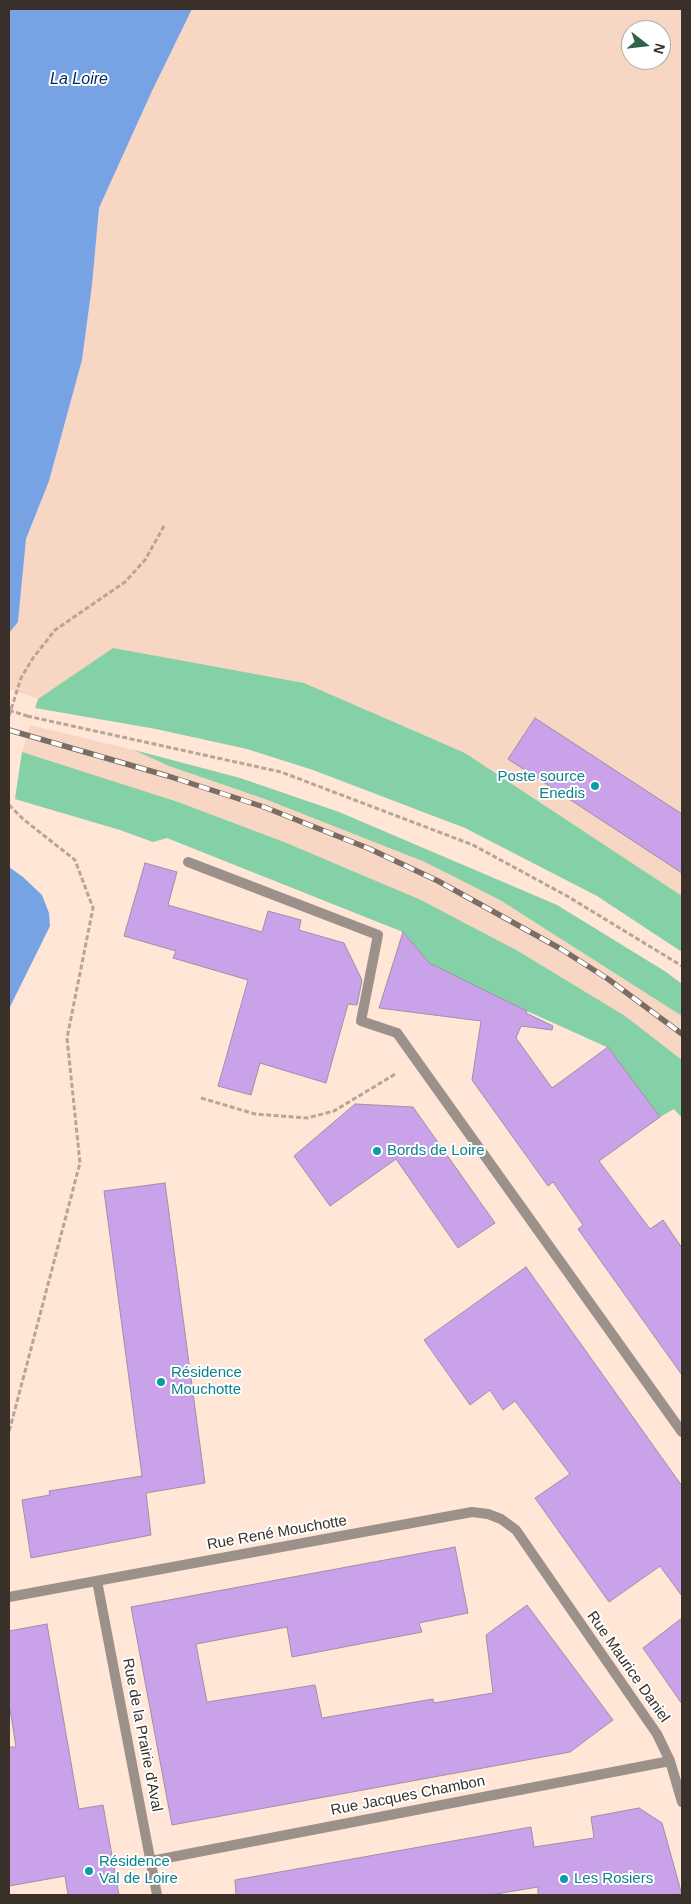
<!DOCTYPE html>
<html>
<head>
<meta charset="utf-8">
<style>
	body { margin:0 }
	#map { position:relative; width:691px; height:1904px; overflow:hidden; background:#ffe6d6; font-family:Helvetica,sans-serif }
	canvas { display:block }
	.frame { position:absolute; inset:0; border:10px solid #39302a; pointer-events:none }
	.north { position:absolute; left:621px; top:20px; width:50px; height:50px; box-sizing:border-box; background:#fff; border:1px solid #b0acaa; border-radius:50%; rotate:106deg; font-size:14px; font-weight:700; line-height:20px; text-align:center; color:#39302a }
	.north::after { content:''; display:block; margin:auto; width:18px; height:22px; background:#306348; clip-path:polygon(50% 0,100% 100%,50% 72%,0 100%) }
</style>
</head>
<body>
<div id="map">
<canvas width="691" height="1904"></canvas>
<div class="frame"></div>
<div class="north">N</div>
</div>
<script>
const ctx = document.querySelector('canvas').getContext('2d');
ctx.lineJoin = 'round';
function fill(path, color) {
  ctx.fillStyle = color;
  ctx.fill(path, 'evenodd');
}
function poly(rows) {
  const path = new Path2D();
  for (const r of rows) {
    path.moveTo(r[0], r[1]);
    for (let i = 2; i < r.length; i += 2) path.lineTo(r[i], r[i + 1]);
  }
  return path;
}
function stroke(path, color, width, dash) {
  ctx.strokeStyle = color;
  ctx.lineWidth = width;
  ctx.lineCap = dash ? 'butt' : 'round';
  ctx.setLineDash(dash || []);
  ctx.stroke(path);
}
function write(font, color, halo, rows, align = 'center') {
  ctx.font = font + ' Helvetica,sans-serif';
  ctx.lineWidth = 4;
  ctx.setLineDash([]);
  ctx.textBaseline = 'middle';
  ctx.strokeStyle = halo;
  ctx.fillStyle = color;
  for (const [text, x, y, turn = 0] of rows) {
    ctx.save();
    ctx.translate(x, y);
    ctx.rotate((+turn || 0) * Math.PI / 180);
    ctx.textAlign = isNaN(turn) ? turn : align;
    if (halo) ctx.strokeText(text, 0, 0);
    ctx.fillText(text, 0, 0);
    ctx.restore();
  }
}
const built = poly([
	[192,9,682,9,682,896,465,753,113,648,38,699,9,689,9,633,18,622,26,539,49,481,82,360,92,284,99,208,152,91],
	[631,30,661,30,661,60,631,60],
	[30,725,134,750,240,778,339,812,557,905,666,972,682,984,682,1118,674,1109,660,1117,609,1048,527,1011,429,963,403,932,167,838,153,842,120,830,15,799,22,752]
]);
const green = poly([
	[113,648,304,683,465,753,682,896,682,952,597,896,465,828,313,770,247,749,156,729,35,708,38,699],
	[134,750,240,778,339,812,557,905,666,972,682,984,682,1016,500,900,425,862,265,799,169,766],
	[22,752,178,802,284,842,421,900,518,951,625,1016,682,1060,682,1118,674,1109,660,1117,609,1048,527,1011,429,963,403,932,167,838,153,842,120,830,15,799]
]);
const water = poly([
	[9,9,192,9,152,91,99,208,92,285,82,360,49,481,26,539,18,622,9,633],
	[9,867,23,877,42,895,49,913,50,926,9,1009]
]);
const building = poly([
	[535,718,682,814,682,873,508,759,535,718],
	[145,863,177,872,168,905,262,932,268,911,301,920,299,930,344,943,362,980,357,1005,348,1004,326,1083,260,1063,251,1095,218,1086,248,980,173,958,176,951,124,936,145,863],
	[403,932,429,963,527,1011,526,1013,553,1026,552,1030,521,1026,516,1038,552,1088,608,1047,660,1117,599,1161,650,1229,663,1220,682,1248,682,1375,578,1229,583,1225,553,1182,548,1186,472,1080,481,1021,379,1008,403,932],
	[355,1104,413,1107,495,1223,458,1248,396,1159,330,1206,294,1156,355,1104],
	[165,1183,205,1483,146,1493,151,1535,31,1558,22,1500,50,1495,49,1491,142,1476,104,1191,165,1183],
	[526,1267,682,1486,682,1596,660,1566,609,1602,535,1498,570,1474,515,1401,503,1410,490,1390,470,1405,424,1340,526,1267],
	[455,1547,468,1613,419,1623,422,1632,292,1657,287,1627,196,1644,207,1702,315,1685,322,1718,433,1699,434,1703,493,1693,486,1635,527,1605,613,1720,570,1752,172,1825,131,1607,455,1547],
	[682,1618,682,1704,643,1648,682,1618],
	[47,1624,79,1809,103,1805,119,1895,68,1895,65,1876,9,1886,9,1747,16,1747,9,1703,9,1631,47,1624],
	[639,1808,662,1823,682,1895,538,1895,538,1887,490,1895,236,1895,235,1880,531,1827,534,1847,594,1838,591,1817,639,1808]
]);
const path = poly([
	[9,716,21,678,33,658,55,630,125,582,145,560,164,526],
	[27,716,281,772,473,845,567,896,682,966],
	[9,805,23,819,75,860,93,908,67,1038,80,1163,9,1432],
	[201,1098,255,1114,307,1118,334,1111,397,1073]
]);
const service = poly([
	[188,862,378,935,361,1021,397,1033]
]);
const minor = poly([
	[397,1033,682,1432],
	[97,1581,157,1895],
	[9,1597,472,1512,488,1514,501,1519,516,1530,657,1734,670,1761,682,1802],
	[151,1861,670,1761]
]);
const rail = poly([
	[9,730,168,776,264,807,370,849,438,881,561,949,608,979,682,1034]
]);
const pathBridge = poly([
	[9,710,27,716]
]);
const markers = [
	[595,786,5,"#0f9aa8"],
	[377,1151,5,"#0f9aa8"],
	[161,1382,5,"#0f9aa8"],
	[89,1871,5,"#0f9aa8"],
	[564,1879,5,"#0f9aa8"]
];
const cultureNames = [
	["Poste source",585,777,"right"],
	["Enedis",585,794,"right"],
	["Bords de Loire",387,1151],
	["Résidence",171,1373],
	["Mouchotte",171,1390],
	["Résidence",99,1862],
	["Val de Loire",99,1879],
	["Les Rosiers",574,1879]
];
const streetNames = [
	["Rue René Mouchotte",277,1533,-10],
	["Rue Maurice Daniel",628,1667,55],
	["Rue de la Prairie d'Aval",142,1735,79],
	["Rue Jacques Chambon",408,1796,-11]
];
const waterNames = [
	["La Loire",79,80]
];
fill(built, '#f7d7c4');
fill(green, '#84d0a7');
fill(water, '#77a3e4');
fill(building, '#c9a2e9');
stroke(building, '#9c91a6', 1);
stroke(path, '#b8a598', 3, [5, 2.5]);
stroke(service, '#9b908a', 10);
stroke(minor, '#9b908a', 10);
stroke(rail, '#7b6d63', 5.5);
stroke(rail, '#fff', 4, [11]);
stroke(pathBridge, '#b8a598', 3, [5, 2.5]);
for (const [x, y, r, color] of markers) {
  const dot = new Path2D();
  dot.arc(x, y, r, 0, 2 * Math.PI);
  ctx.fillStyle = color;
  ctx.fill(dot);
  stroke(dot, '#fff', 2);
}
write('15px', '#0d838f', '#fff', cultureNames, 'left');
write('15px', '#39302a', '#fff', streetNames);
write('italic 16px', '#002b63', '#fff', waterNames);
</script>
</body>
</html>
